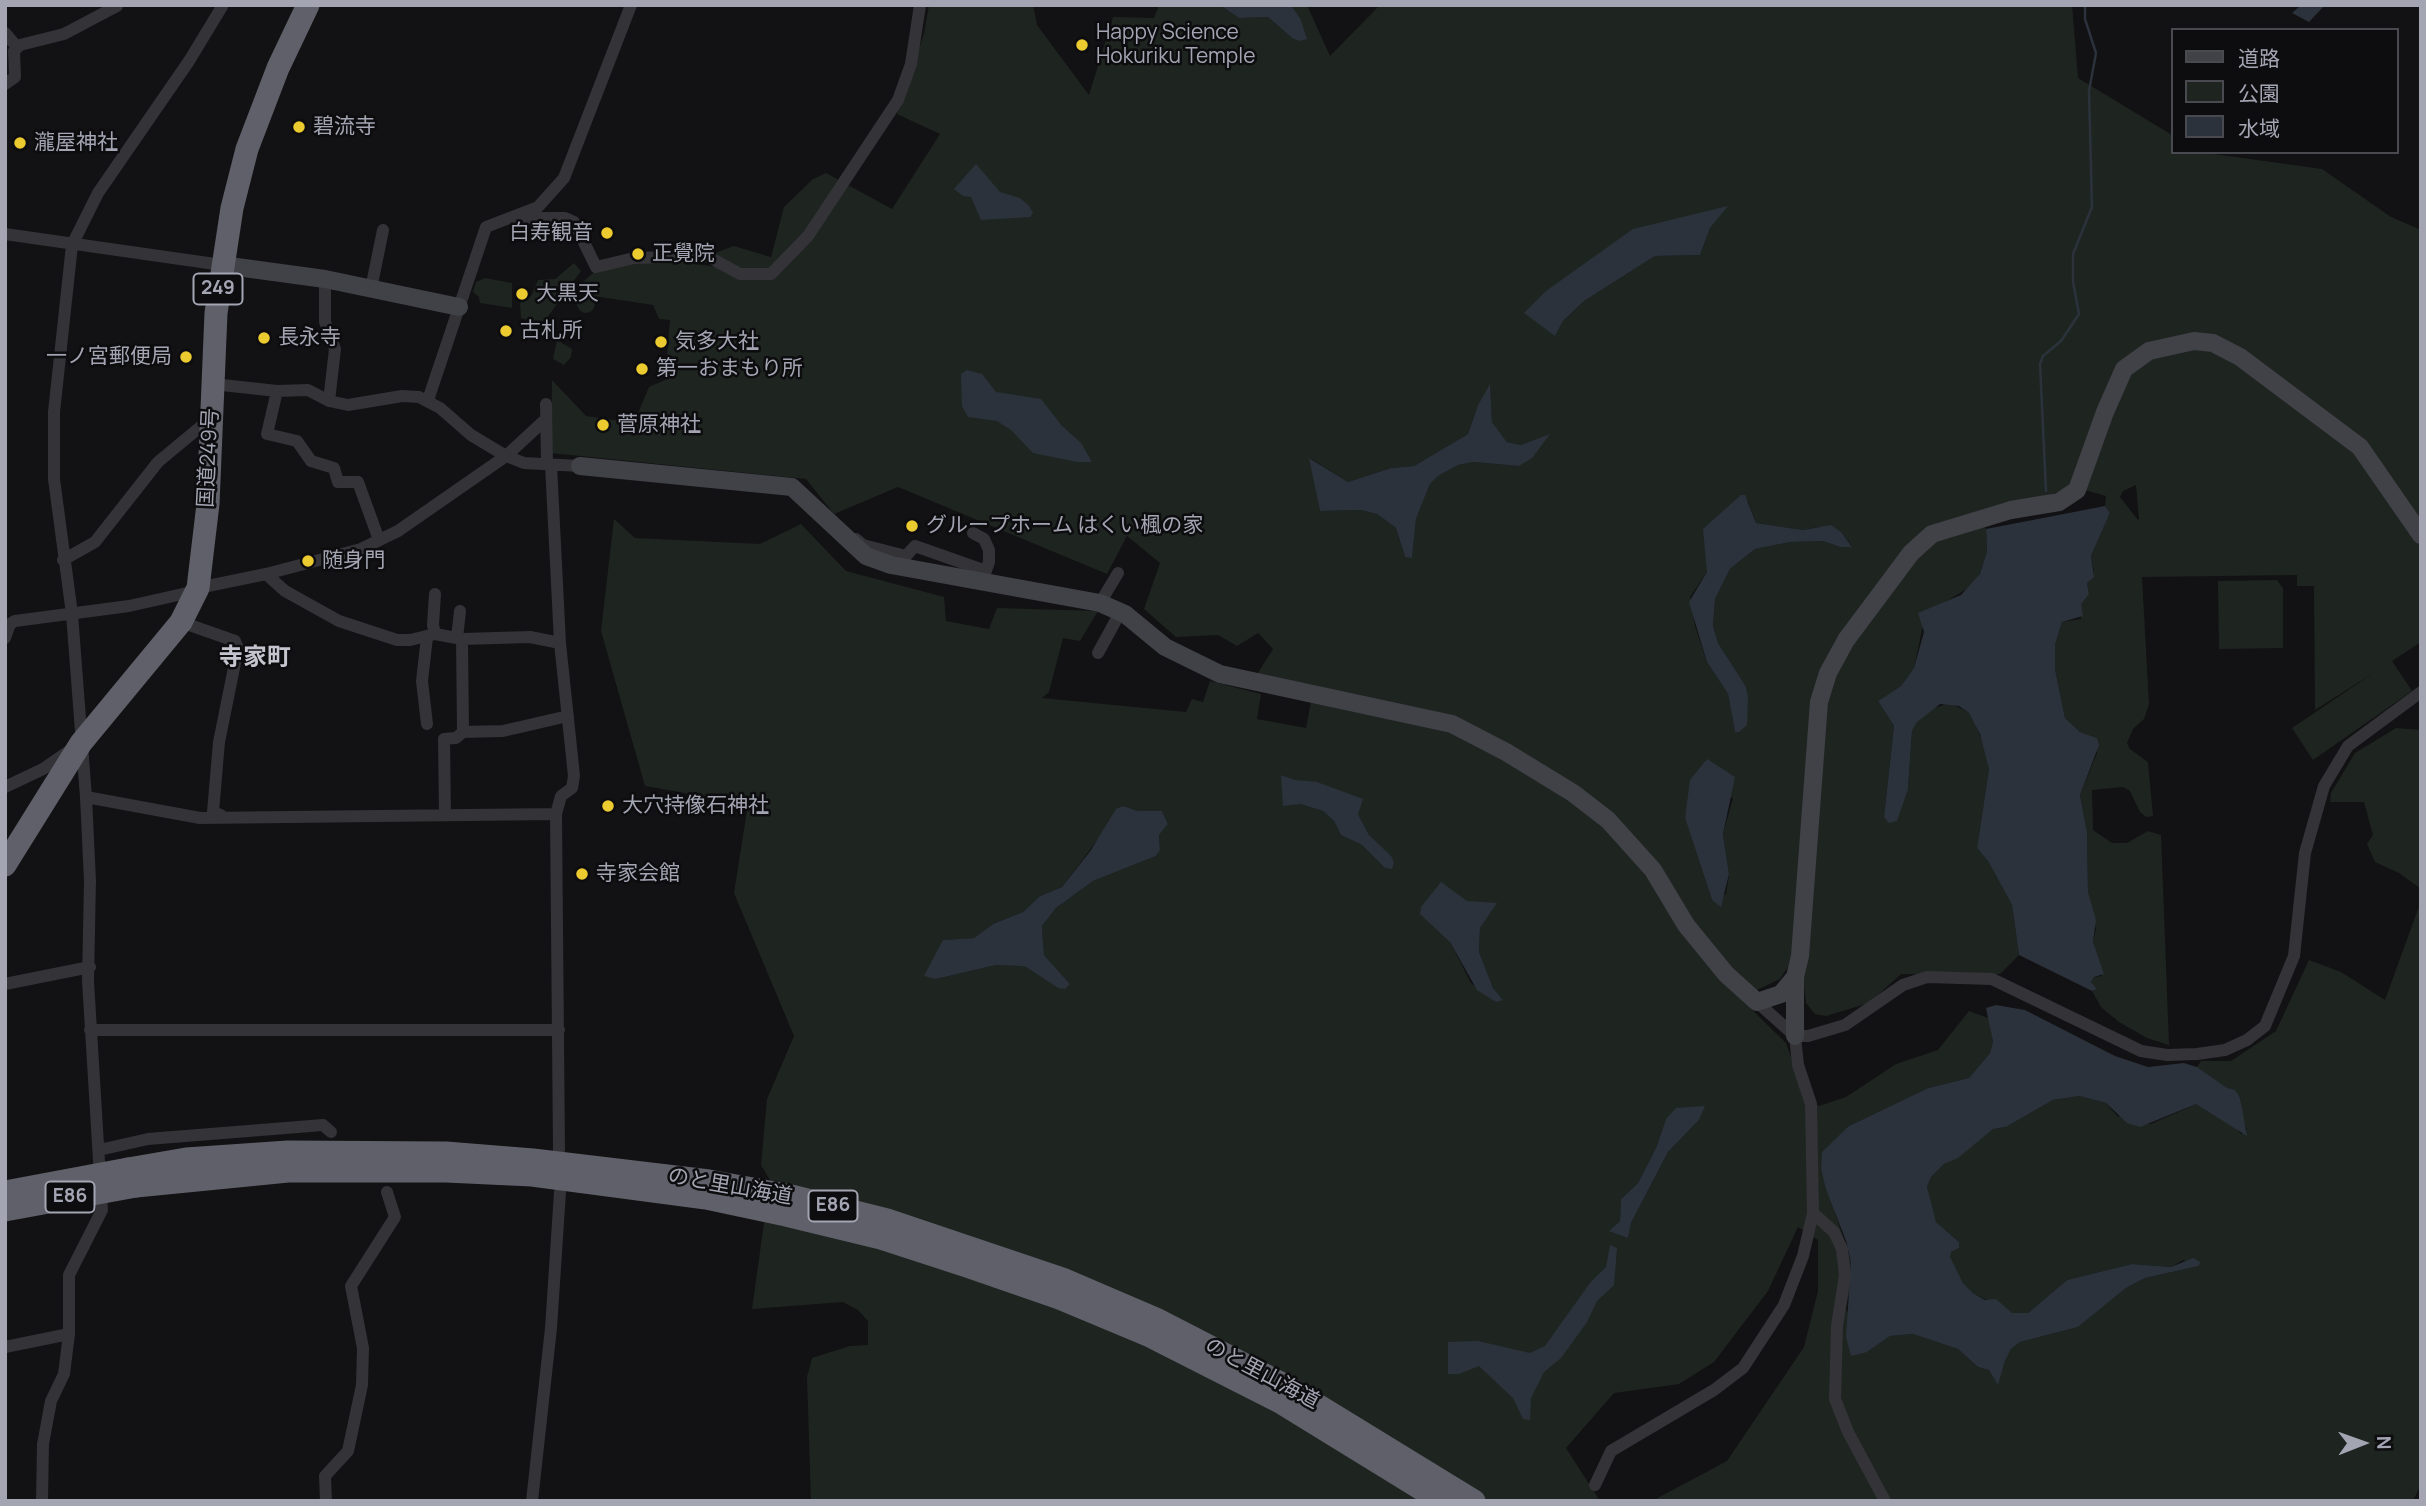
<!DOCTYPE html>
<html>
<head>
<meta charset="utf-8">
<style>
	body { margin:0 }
	#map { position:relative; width:2426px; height:1506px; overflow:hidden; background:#121113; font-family:Manrope,"Noto Sans JP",sans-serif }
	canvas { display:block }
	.frame { position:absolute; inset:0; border:7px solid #a3a5b3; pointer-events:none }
	.legend { position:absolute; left:2171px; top:28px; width:228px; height:126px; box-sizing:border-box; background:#0d0c0e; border:2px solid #494950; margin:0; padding:9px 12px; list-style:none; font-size:21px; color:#a3a5b3 }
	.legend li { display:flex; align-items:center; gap:14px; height:35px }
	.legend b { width:35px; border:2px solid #494950 }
	.north { position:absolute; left:2328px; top:1408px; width:70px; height:70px; -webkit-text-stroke:5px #0d0c0e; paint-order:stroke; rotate:89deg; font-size:19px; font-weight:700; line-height:28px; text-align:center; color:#a3a5b3 }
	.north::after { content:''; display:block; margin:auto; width:24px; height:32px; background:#a3a5b3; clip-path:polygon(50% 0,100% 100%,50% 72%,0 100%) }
</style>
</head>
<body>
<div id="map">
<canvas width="2426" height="1506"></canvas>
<div class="frame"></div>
<ul class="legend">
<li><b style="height:9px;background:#414148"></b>道路</li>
<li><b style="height:19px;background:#1e2520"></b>公園</li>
<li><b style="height:19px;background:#2b323b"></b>水域</li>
</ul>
<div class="north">N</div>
</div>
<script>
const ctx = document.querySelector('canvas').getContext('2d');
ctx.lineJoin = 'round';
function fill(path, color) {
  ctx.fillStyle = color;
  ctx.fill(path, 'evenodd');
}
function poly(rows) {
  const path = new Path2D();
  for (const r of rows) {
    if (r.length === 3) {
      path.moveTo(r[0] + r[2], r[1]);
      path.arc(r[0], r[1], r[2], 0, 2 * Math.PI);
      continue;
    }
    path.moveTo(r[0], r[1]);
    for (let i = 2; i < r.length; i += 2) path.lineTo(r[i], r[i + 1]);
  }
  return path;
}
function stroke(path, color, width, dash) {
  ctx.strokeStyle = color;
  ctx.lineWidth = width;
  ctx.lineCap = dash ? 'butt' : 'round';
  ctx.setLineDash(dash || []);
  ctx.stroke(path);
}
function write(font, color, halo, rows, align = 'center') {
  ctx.font = font + ' Manrope,"Noto Sans JP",sans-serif';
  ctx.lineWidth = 5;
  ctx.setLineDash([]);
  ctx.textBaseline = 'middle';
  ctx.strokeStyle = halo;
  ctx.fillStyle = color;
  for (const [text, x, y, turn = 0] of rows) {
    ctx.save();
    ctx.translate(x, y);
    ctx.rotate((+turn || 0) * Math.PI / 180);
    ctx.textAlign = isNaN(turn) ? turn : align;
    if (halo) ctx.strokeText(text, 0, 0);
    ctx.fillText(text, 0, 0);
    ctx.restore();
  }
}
const green = poly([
	[929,5,1033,5,1037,25,1089,95,1113,17,1154,18,1159,5,1220,5,1239,18,1268,17,1292,38,1300,18,1291,5,1307,5,1330,56,1380,5,2072,5,2078,78,2172,135,2172,152,2199,152,2322,169,2391,217,2421,230,2421,642,2392,661,2412,691,2313,760,2292,728,2375,672,2315,710,2314,586,2297,586,2297,575,2142,577,2149,704,2144,719,2133,729,2127,743,2130,749,2148,762,2153,816,2146,817,2140,812,2130,791,2123,787,2092,790,2093,830,2112,843,2127,843,2148,831,2161,835,2169,1045,2147,1038,2119,1022,2101,1007,2092,991,2097,989,2091,982,2094,977,2102,976,2093,942,2096,929,2088,892,2087,832,2080,795,2097,753,2097,738,2080,732,2065,718,2055,669,2055,645,2062,622,2081,619,2080,604,2089,594,2087,583,2094,572,2091,556,2110,513,2105,506,2106,496,2085,490,2068,489,1974,516,1986,529,1987,551,1980,574,1973,585,1942,604,1923,625,1914,668,1901,686,1878,701,1894,726,1884,817,1908,789,1912,731,1917,722,1930,709,1951,703,1969,713,1975,723,1987,754,1989,769,1977,848,1988,861,2012,905,2019,955,2000,974,1901,974,1869,1003,1826,1016,1815,1014,1806,1003,1802,968,1792,961,1780,979,1740,998,1786,1043,1806,1099,1819,1106,1846,1097,1896,1064,1938,1050,1969,1011,1991,1019,1993,1041,1990,1053,1969,1078,1928,1088,1849,1126,1821,1169,1851,1262,1851,1284,1846,1309,1867,1352,1890,1336,1913,1334,1958,1349,1978,1367,1989,1370,1998,1384,2005,1361,2011,1349,2020,1342,2078,1327,2126,1288,2145,1278,2199,1266,2183,1260,2171,1267,2132,1264,2067,1280,2028,1313,2012,1313,1973,1293,1963,1283,1949,1257,1951,1252,1959,1248,1959,1242,1936,1222,1930,1206,1927,1187,1931,1177,1944,1164,1958,1157,1993,1129,2006,1127,2053,1100,2079,1096,2106,1103,2117,1116,2151,1124,2196,1104,2232,1123,2241,1134,2247,1129,2242,1119,2240,1098,2197,1067,2201,1061,2231,1061,2276,1031,2309,960,2341,972,2385,1000,2421,901,2421,1484,2413,1501,1652,1501,1727,1461,1804,1347,1818,1291,1818,1240,1798,1227,1768,1291,1714,1362,1679,1384,1614,1393,1566,1448,1600,1501,811,1501,807,1377,812,1358,850,1346,868,1345,868,1321,858,1310,843,1302,752,1309,770,1180,761,1165,767,1099,794,1036,734,893,748,804,645,786,601,631,614,519,635,538,760,544,801,524,846,571,944,597,946,621,989,629,997,608,1098,611,1080,641,1063,638,1049,692,1042,698,1186,712,1192,699,1203,702,1210,681,1261,694,1257,719,1306,728,1314,685,1256,676,1273,649,1258,633,1237,646,1218,635,1176,637,1144,609,1160,563,1127,536,1107,574,898,487,834,514,806,479,551,453,552,380,586,416,634,423,649,387,665,380,670,320,659,319,653,305,581,294,582,283,593,273,627,263,682,262,717,267,707,256,734,246,771,257,784,207,813,179,826,173,892,209,940,134,897,114,924,34],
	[1727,206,1710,228,1700,255,1655,256,1584,301,1563,321,1555,336,1546,291],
	[1490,386,1492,422,1507,442,1521,445,1549,435,1519,466,1473,462,1458,465,1438,476,1430,484,1416,519,1412,557,1405,557,1396,528,1377,514,1361,510,1320,511,1310,458,1348,482,1391,468,1414,466,1468,434,1478,405],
	[2136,485,2139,519,2138,520,2120,497,2123,491],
	[1748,501,1756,523,1803,530,1818,527,1842,533,1852,546,1840,547,1823,541,1790,542,1755,549,1730,569,1715,599,1713,626,1718,643,1745,685,1735,732,1728,694,1707,662,1695,626,1690,597,1707,572,1707,540],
	[1282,775,1358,814,1369,835,1394,862,1385,868,1362,845,1341,835,1334,821,1323,811,1300,804],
	[1691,788,1733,798,1723,834,1729,875,1726,894,1712,900,1685,818],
	[1123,806,1138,811,1162,811,1168,824,1159,835,1160,850,1156,856,1093,881,1056,908,1042,926,1044,955,1070,984,1058,988,1026,967,1019,966,996,965,936,979,943,940,974,938,993,924,1023,912,1040,896,1062,887],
	[1496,904,1480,928,1479,952,1493,988,1502,999,1496,1002,1471,983,1450,942],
	[1666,1119,1699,1120,1668,1152,1631,1223,1628,1238,1610,1230,1620,1221,1621,1199,1638,1183,1656,1148],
	[574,263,581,271,549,315,543,321,536,322,521,318,520,303,531,296,538,280,555,279],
	[485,278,512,283,512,308,480,303,479,297,473,292,476,282],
	[586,304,9],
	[557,340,572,349,571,357,564,365,553,359],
	[2277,580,2283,588,2283,648,2219,649,2218,581],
	[2396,728,2421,730,2421,889,2399,873,2375,862,2367,844,2373,835,2364,802,2330,802,2331,793,2355,753]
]);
const water = poly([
	[1220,5,1291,5,1300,18,1307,39,1300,41,1292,38,1268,17,1239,18],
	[2301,5,2325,5,2309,22,2292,13],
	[976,164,1000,192,1020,198,1029,206,1033,213,1030,217,981,220,971,197,963,196,954,189],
	[1728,206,1710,228,1700,255,1655,256,1584,301,1563,321,1555,336,1524,313,1546,291,1633,229],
	[967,370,982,374,996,392,1041,399,1062,426,1081,443,1092,462,1077,462,1033,453,1011,430,997,421,968,417,962,406,961,374],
	[1490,384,1492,422,1507,442,1521,445,1550,434,1532,458,1519,466,1473,462,1458,465,1438,476,1430,484,1416,519,1412,558,1405,557,1396,528,1377,514,1361,510,1320,511,1309,458,1348,482,1391,468,1414,466,1468,434,1478,405],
	[1741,495,1745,495,1756,523,1803,530,1831,525,1842,533,1852,547,1840,547,1823,541,1790,542,1755,549,1730,569,1715,599,1713,626,1718,643,1745,685,1748,696,1747,725,1739,732,1735,732,1728,694,1707,662,1689,602,1707,572,1703,529],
	[2105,506,2110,513,2091,556,2094,577,2087,583,2089,594,2081,604,2083,616,2062,622,2055,645,2055,669,2065,718,2080,732,2097,738,2099,745,2080,795,2087,832,2088,892,2096,920,2093,942,2104,974,2094,977,2091,982,2097,989,2092,991,2019,955,2012,905,1988,861,1977,848,1989,769,1980,734,1969,713,1959,706,1940,704,1917,722,1912,731,1908,789,1897,821,1889,823,1884,817,1894,726,1878,701,1901,686,1914,668,1924,632,1918,613,1961,595,1980,574,1987,551,1986,529],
	[1707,759,1735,777,1723,834,1729,874,1721,907,1712,900,1685,818,1690,780],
	[1281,775,1295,780,1317,782,1363,799,1358,814,1369,835,1391,856,1394,862,1392,869,1385,868,1362,845,1341,835,1334,821,1323,811,1300,804,1283,806],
	[1123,806,1138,811,1162,811,1168,824,1159,835,1160,850,1156,856,1093,881,1056,908,1042,926,1044,955,1070,984,1065,989,1058,988,1026,967,1019,966,996,965,936,979,924,976,943,940,974,938,993,924,1023,912,1040,896,1062,887,1091,850,1116,809],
	[1441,882,1467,901,1497,903,1480,928,1479,952,1493,988,1503,1000,1496,1002,1477,990,1450,942,1420,914,1421,907],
	[1996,1005,2025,1010,2115,1056,2148,1067,2184,1063,2197,1067,2227,1088,2235,1090,2240,1098,2247,1136,2196,1104,2140,1127,2127,1123,2106,1103,2079,1096,2053,1100,2006,1127,1993,1129,1958,1158,1944,1164,1931,1177,1927,1187,1936,1222,1959,1242,1959,1248,1951,1252,1950,1257,1963,1283,1973,1293,1985,1300,1996,1299,2012,1313,2028,1313,2067,1280,2132,1264,2171,1267,2193,1258,2200,1262,2199,1266,2145,1278,2126,1288,2078,1327,2020,1342,2011,1349,2005,1361,1998,1385,1989,1370,1978,1367,1958,1349,1913,1334,1890,1336,1867,1352,1851,1356,1846,1337,1851,1262,1846,1241,1826,1189,1821,1169,1822,1152,1849,1126,1928,1088,1969,1078,1990,1053,1993,1041,1986,1008],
	[1705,1106,1699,1120,1668,1152,1631,1223,1628,1238,1609,1231,1620,1221,1621,1199,1638,1183,1656,1148,1666,1119,1676,1108],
	[1610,1245,1617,1248,1614,1285,1597,1301,1587,1322,1561,1358,1544,1372,1531,1398,1530,1420,1523,1419,1513,1398,1479,1366,1459,1374,1448,1374,1448,1342,1478,1341,1530,1353,1545,1346,1590,1283,1606,1267]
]);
const stream = poly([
	[2046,491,2040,364,2043,356,2061,341,2079,314,2073,282,2073,254,2092,207,2089,91,2096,53,2085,19,2085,5]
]);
const street = poly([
	[5,33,17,47],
	[5,84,15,77,14,51,20,45,64,34,117,6],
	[512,218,565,218,574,222,596,267,634,258,707,256,740,274,771,274,808,236,898,100,911,64,920,5],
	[5,234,222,265],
	[325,279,325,322,335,349,329,401],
	[371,289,383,230],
	[213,384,277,391,308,390,329,401,348,405,402,396,419,397,440,408,471,435,506,456,524,463,580,466],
	[277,391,267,434,297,441,311,461,334,468,338,482,358,482,379,540],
	[428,400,486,227,538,207,564,178,631,5],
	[546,404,547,464],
	[551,465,560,643,574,776,572,788,561,796,556,814,559,1151],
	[973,533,984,539,989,550,989,562,984,576],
	[856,539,863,545,906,556,915,546,986,571],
	[63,560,95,542,158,462,211,418],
	[266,574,285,591,339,621,397,640,410,640,435,634,462,639,530,637,560,643],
	[198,588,266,574,361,549,398,531,506,456,546,419],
	[435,594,433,625,435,634],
	[1100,603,1118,573],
	[181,622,235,641,238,648,219,742,213,812,221,815],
	[5,638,10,624,15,621,129,606,196,591],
	[457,638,460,611],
	[1098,653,1121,611],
	[427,724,422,681,427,637],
	[463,732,503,731,568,716],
	[5,787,43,769,72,749],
	[86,797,200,818,556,814],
	[445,815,444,739,456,738,463,732,462,639],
	[5,984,90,967],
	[1757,1002,1795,1036,1808,1036,1845,1025,1903,985,1927,977,1992,979,2141,1051,2167,1055,2197,1054,2225,1050,2247,1040,2265,1026,2294,956,2305,853,2324,786,2348,746,2421,692],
	[90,1030,559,1030],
	[99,1150,148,1139,323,1125,331,1132],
	[1813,1213,1834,1232,1842,1249,1845,1275,1837,1326,1835,1399,1848,1432,1885,1501],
	[5,1347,69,1334],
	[1595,1485,1611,1451,1714,1390,1743,1368,1784,1305,1803,1256,1813,1213,1811,1104,1798,1065,1795,1036],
	[42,1501,43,1444,51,1401,64,1374,69,1334,69,1275,102,1210,88,981,90,881,86,797,72,614,54,479,54,412,72,245,98,193,189,61,223,5],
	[326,1501,325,1476,348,1451,362,1385,363,1348,351,1286,395,1217,387,1192],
	[532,1501,551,1328,560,1192]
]);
const secondary = poly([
	[222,265,325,279,459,307],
	[580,466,792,487,866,556,891,565,1100,603,1125,614,1165,647,1220,674,1452,724,1506,752,1573,793,1608,820,1653,870,1686,925,1726,974,1757,1002,1781,994,1795,977,1800,956,1819,702,1828,673,1846,640,1911,553,1932,534,2011,510,2059,502,2077,490,2105,412,2124,369,2149,351,2194,341,2213,343,2240,357,2360,447,2421,535],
	[1795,1036,1795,977]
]);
const highway = poly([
	[5,865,81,743,181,622,198,588,208,504,216,313,232,208,247,149,278,68,308,5],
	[128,1169,186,1159,288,1152,446,1153,533,1160,709,1181,791,1196,887,1220,1065,1280,1156,1319,1288,1387,1474,1501],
	[136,1186,288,1171,446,1171,532,1175,706,1198,786,1215,881,1238,967,1266,1059,1298,1150,1336,1280,1402,1441,1501]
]);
const highwayBridge = poly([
	[5,1192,128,1169],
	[5,1210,136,1186]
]);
const markers = [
	[1082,45,7,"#eccb31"],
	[299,127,7,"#eccb31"],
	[20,143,7,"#eccb31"],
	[607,233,7,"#eccb31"],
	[638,254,7,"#eccb31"],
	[522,294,7,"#eccb31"],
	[506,331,7,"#eccb31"],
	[264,338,7,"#eccb31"],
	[661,342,7,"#eccb31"],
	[186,357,7,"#eccb31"],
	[642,369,7,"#eccb31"],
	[603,425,7,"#eccb31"],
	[912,526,7,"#eccb31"],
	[308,561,7,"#eccb31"],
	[608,806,7,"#eccb31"],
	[582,874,7,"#eccb31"]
];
const shields = [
	[218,289,49],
	[70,1197,49],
	[833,1206,49]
];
const shieldNames = [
	["249",218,289],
	["E86",70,1197],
	["E86",833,1206]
];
const poiNames = [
	["Happy Science",1096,33],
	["Hokuriku Temple",1096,57],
	["碧流寺",313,127],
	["瀧屋神社",34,143],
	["白寿観音",593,233,"right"],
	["正覺院",652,254],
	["大黒天",536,294],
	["古札所",520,331],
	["長永寺",278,338],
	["気多大社",675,342],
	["一ノ宮郵便局",172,357,"right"],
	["第一おまもり所",656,369],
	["菅原神社",617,425],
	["グループホーム はくい楓の家",926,526],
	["随身門",322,561],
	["大穴持像石神社",622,806],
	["寺家会館",596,874]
];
const streetNames = [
	["国道249号",209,458,-87],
	["のと里山海道",730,1187,10],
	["のと里山海道",1262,1374,28]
];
const quarterNames = [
	["寺家町",255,658]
];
fill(green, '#1e2520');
fill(water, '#2b323b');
stroke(stream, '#2b323b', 2.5);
stroke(street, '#333338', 12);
stroke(secondary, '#414148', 18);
stroke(highway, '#5f6069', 23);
stroke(highwayBridge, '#5f6069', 23);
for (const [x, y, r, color] of markers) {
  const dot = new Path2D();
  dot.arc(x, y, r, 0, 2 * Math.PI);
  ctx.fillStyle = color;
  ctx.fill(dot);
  stroke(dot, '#0d0c0e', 2.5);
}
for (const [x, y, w] of shields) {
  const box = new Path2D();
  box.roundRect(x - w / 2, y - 15.5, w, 31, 5);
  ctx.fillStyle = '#0d0c0e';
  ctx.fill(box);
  stroke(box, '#a3a5b3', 2);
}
write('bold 19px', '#a3a5b3', null, shieldNames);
write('21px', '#a3a5b3', '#0d0c0e', poiNames, 'left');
write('21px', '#a3a5b3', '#0d0c0e', streetNames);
write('bold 24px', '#c4c5cf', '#0d0c0e', quarterNames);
</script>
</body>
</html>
